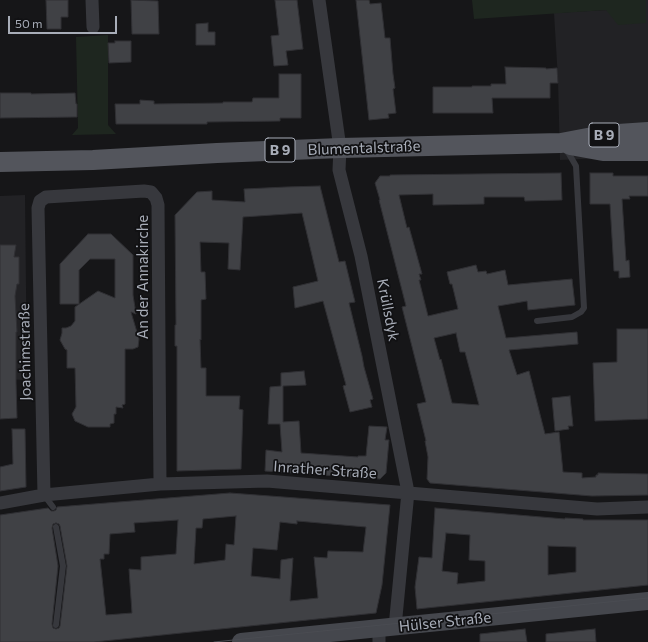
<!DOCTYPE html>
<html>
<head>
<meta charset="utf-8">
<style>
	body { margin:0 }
	#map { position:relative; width:648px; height:642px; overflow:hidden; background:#161618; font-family:Commissioner,sans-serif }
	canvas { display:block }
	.scale { position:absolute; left:8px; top:16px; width:109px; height:18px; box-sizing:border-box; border:2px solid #a8adb8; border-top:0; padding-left:5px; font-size:12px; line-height:14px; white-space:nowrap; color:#a8adb8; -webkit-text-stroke:3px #111113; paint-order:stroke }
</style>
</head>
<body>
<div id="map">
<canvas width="648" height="642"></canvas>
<div class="scale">50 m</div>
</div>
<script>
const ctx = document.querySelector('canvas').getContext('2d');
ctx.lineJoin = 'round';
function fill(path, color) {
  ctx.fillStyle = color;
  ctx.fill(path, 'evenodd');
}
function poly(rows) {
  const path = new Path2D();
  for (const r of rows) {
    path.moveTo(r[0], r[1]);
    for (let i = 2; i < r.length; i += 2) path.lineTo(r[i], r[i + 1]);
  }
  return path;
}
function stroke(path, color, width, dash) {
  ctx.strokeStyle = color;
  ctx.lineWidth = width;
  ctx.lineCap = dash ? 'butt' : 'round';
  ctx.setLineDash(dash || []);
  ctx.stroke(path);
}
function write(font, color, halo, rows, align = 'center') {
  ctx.font = font + ' Commissioner,sans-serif';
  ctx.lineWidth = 3.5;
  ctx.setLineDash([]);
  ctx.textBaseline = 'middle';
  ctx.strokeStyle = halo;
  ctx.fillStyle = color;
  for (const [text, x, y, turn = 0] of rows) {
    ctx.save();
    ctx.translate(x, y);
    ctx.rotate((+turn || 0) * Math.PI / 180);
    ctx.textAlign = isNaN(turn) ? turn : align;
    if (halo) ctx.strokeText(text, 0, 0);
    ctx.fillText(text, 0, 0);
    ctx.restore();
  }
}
const built = poly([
	[646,0,648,0,648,156,560,160,558,79,554,13,606,10,646,23],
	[25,195,27,380,0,379,0,196]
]);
const green = poly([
	[472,0,646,0,646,23,618,25,606,10,474,19],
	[108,35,108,125,116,134,72,135,78,128,76,37]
]);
const building = poly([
	[46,0,68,0,68,17,61,17,61,29,47,29,46,0],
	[131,0,158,1,159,34,132,34,131,0],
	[275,0,297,0,303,49,286,51,288,65,274,66,271,36,279,35,275,0],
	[356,0,369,0,370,4,381,3,385,38,390,38,393,74,395,88,393,89,396,113,388,114,389,118,369,120,356,0],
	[208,23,208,32,215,32,215,45,196,45,196,24,208,23],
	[115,41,131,41,131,62,109,63,108,43,115,43,115,41],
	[505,67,546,68,546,69,557,68,558,83,550,83,550,98,492,98,493,113,433,113,433,87,472,87,472,86,491,86,491,84,506,84,505,67],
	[279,74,301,74,301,118,280,118,280,121,207,122,207,124,116,124,115,104,140,104,140,100,154,101,154,104,223,103,223,102,252,102,253,98,279,98,279,74],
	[0,93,31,93,31,94,75,93,76,104,77,104,77,117,0,118,0,93],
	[561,173,562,200,525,201,524,197,484,197,484,204,433,205,433,194,399,195,407,228,409,227,422,274,419,274,421,280,419,280,428,316,458,309,452,284,450,284,447,272,476,265,478,272,486,271,487,274,505,270,508,285,572,279,575,305,528,310,527,301,498,306,506,338,577,332,578,344,509,350,517,375,529,371,545,434,559,432,563,472,582,473,582,478,596,477,596,475,598,475,598,473,648,474,648,495,592,496,430,483,427,479,428,457,425,441,426,441,417,404,426,402,402,307,406,306,379,200,380,200,375,183,380,176,390,176,390,175,561,173],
	[456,333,460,352,465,352,479,405,452,403,441,359,440,360,434,338,456,333],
	[590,173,613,173,613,176,648,176,648,196,629,196,630,199,622,199,626,261,629,260,630,277,619,278,619,271,614,271,610,204,590,204,590,173],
	[320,186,339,262,345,261,355,302,349,303,362,356,364,367,373,399,370,400,372,407,350,412,343,386,346,385,323,301,295,308,293,287,318,281,302,213,243,217,240,270,228,269,229,243,200,242,201,272,205,272,206,299,201,300,201,340,200,339,201,368,206,368,206,396,240,396,239,409,243,410,241,469,177,471,177,346,175,346,175,325,176,325,175,215,197,192,212,191,212,200,245,202,244,189,286,187,320,186],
	[88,234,111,234,133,255,133,295,136,314,131,312,139,339,138,347,133,349,125,349,125,404,122,405,123,408,116,407,116,414,114,414,114,423,110,424,110,427,88,427,75,421,72,414,76,407,75,368,67,368,67,350,65,349,60,340,62,333,62,328,66,328,71,326,75,321,75,307,98,291,115,298,115,259,90,259,79,270,79,304,60,304,60,264,88,234],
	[0,245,16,245,14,257,19,257,19,284,17,284,15,296,17,332,16,332,16,382,17,418,0,419,0,245],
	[617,329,648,329,648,419,595,421,593,363,617,362,617,329],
	[304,371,306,385,283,386,283,422,299,421,301,453,358,457,358,456,366,456,369,426,387,427,385,440,389,440,386,473,380,479,265,471,266,450,282,452,280,424,268,424,270,387,281,386,281,373,304,371],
	[570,396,573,426,568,426,569,429,555,431,552,398,570,396],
	[12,429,25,429,26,487,0,491,0,467,13,464,12,429],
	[230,493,390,505,382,585,376,613,94,642,0,642,0,515,48,508,51,511,54,511,56,510,57,507,230,493],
	[236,516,234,545,226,544,225,560,194,564,196,528,202,528,203,519,236,516],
	[178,520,176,554,141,557,141,570,129,569,132,613,106,615,100,559,104,559,104,554,109,554,110,534,135,532,134,523,178,520],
	[297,521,366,527,363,552,328,551,327,558,314,557,318,598,290,601,293,558,281,560,280,579,251,576,253,548,277,550,280,522,297,524,297,521],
	[56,523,59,524,60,526,67,566,60,626,59,628,56,629,53,628,52,624,58,566,52,528,53,524,56,523],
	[435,508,565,519,565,518,583,519,583,520,648,520,648,585,417,609,415,587,419,557,432,558,435,508],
	[446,533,470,535,469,560,485,561,485,581,457,584,458,573,442,571,446,533],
	[548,546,576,547,576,572,548,575,548,546],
	[525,629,527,642,480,642,480,634,525,629],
	[595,629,596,642,546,642,546,634,595,629]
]);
const lane = poly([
	[537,321,572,317,581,312,584,308,576,166,569,154,565,149],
	[44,495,53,507],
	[56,527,63,566,56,625]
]);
const street = poly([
	[92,0,93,27],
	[319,0,340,148,339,170,361,256,408,492,395,627],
	[44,495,38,208,40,201,46,197,144,191,151,192,156,198,158,205,160,484],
	[0,503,44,495,160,484,267,481,597,509,648,507],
	[379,642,379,629]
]);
const secondary = poly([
	[241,642,648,601]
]);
const primary = poly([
	[570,145,603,151,648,151],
	[0,162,93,160,217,153,340,148,561,143,603,135,648,132]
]);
const tram = poly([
	[214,642,648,598]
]);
const shields = [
	[604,135,30],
	[280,150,30]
];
const shieldNames = [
	["B 9",604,135],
	["B 9",280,150]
];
const streetNames = [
	["Blumentalstraße",364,148,-2],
	["An der Annakirche",143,277,-90],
	["Krüllsdyk",388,310,79],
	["Joachimstraße",25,352,-91],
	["Inrather Straße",325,470,4],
	["Hülser Straße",445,622,-6]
];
fill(built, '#222225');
fill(green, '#1e261f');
fill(building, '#404145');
stroke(building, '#303034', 1);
stroke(lane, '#37383d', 6);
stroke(street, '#37383d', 13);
stroke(secondary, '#45474d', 18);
stroke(primary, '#53555c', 20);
stroke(tram, '#4a4c52', 1);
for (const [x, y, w] of shields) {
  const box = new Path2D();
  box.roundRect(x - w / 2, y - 12, w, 24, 3);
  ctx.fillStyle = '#111113';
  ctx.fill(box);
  stroke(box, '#a8adb8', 1);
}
write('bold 14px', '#a8adb8', null, shieldNames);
write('15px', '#a8adb8', '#111113', streetNames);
</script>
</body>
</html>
